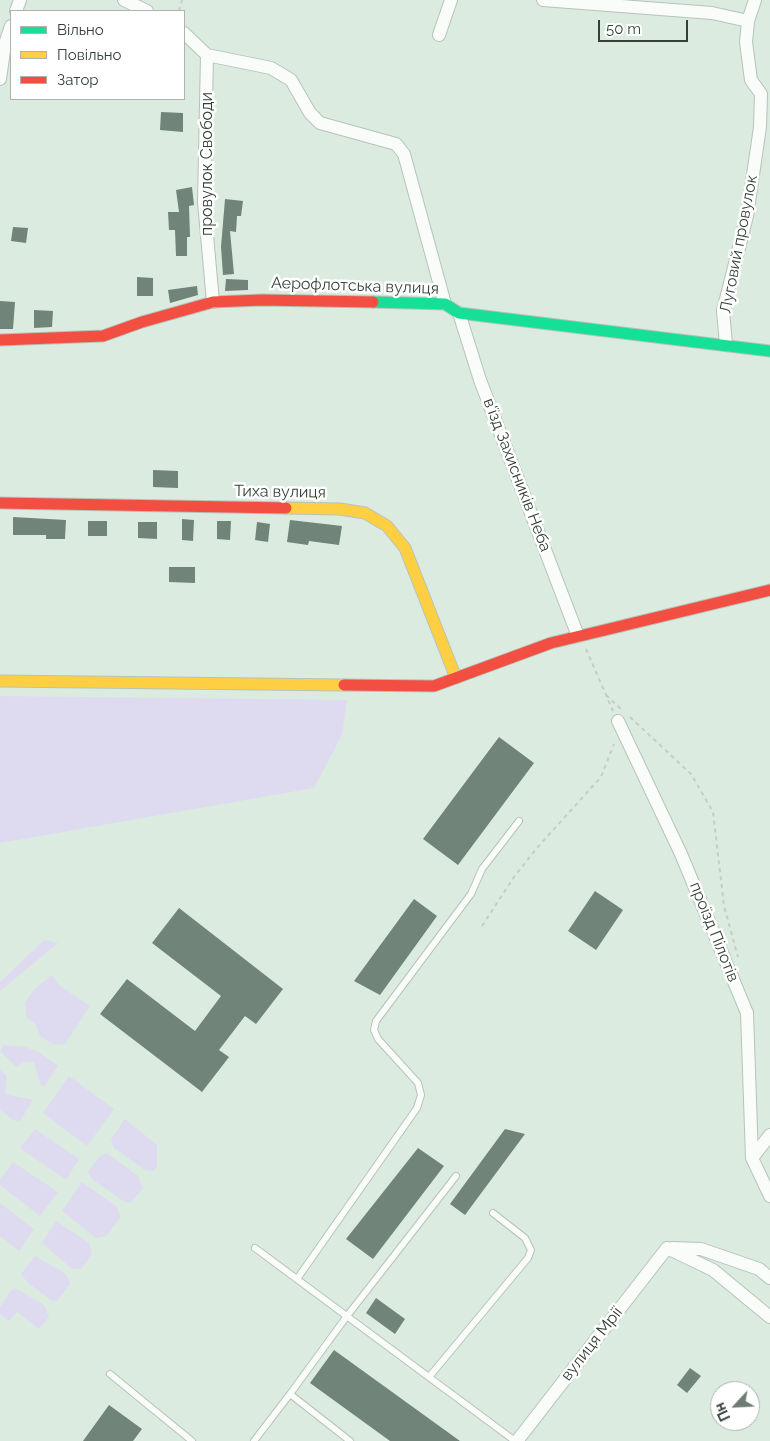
<!DOCTYPE html>
<html>
<head>
<meta charset="utf-8">
<style>
	body { margin:0 }
	#map { position:relative; width:770px; height:1441px; overflow:hidden; background:#dbebe0; font-family:Raleway,sans-serif }
	canvas { display:block }
	.legend { position:absolute; left:10px; top:10px; width:175px; height:90px; box-sizing:border-box; background:#fff; border:1px solid #aeb3af; margin:0; padding:6px 9px; list-style:none; font-size:15px; color:#344038 }
	.legend li { display:flex; align-items:center; gap:10px; height:25px }
	.legend b { width:25px; border:1px solid #aeb3af }
	.north { position:absolute; left:710px; top:1381px; width:50px; height:50px; box-sizing:border-box; background:#fff; border:1px solid #aeb3af; border-radius:50%; rotate:245deg; font-size:14px; font-weight:700; line-height:20px; text-align:center; color:#344038 }
	.north::after { content:''; display:block; margin:auto; width:18px; height:22px; background:#6e7c73; clip-path:polygon(50% 0,100% 100%,50% 72%,0 100%) }
	.scale { position:absolute; left:598px; top:20px; width:90px; height:22px; box-sizing:border-box; border:2px solid #344038; border-top:0; padding-left:6px; font-size:15px; line-height:18px; white-space:nowrap; color:#344038; -webkit-text-stroke:4px #fff; paint-order:stroke }
</style>
</head>
<body>
<div id="map">
<canvas width="770" height="1441"></canvas>
<ul class="legend">
<li><b style="height:6px;background:#16e098"></b>Вільно</li>
<li><b style="height:6px;background:#ffcf43"></b>Повільно</li>
<li><b style="height:6px;background:#f24e42"></b>Затор</li>
</ul>
<div class="north">Пн</div>
<div class="scale">50 m</div>
</div>
<script>
const ctx = document.querySelector('canvas').getContext('2d');
ctx.lineJoin = 'round';
function fill(path, color) {
  ctx.fillStyle = color;
  ctx.fill(path, 'evenodd');
}
function poly(rows) {
  const path = new Path2D();
  for (const r of rows) {
    path.moveTo(r[0], r[1]);
    for (let i = 2; i < r.length; i += 2) path.lineTo(r[i], r[i + 1]);
  }
  return path;
}
function stroke(path, color, width, dash) {
  ctx.strokeStyle = color;
  ctx.lineWidth = width;
  ctx.lineCap = dash ? 'butt' : 'round';
  ctx.setLineDash(dash || []);
  ctx.stroke(path);
}
function write(font, color, halo, rows, align = 'center') {
  ctx.font = font + ' Raleway,sans-serif';
  ctx.lineWidth = 5;
  ctx.setLineDash([]);
  ctx.textBaseline = 'middle';
  ctx.strokeStyle = halo;
  ctx.fillStyle = color;
  for (const [text, x, y, turn = 0] of rows) {
    ctx.save();
    ctx.translate(x, y);
    ctx.rotate((+turn || 0) * Math.PI / 180);
    ctx.textAlign = isNaN(turn) ? turn : align;
    if (halo) ctx.strokeText(text, 0, 0);
    ctx.fillText(text, 0, 0);
    ctx.restore();
  }
}
const green = poly([
	[0,696,347,700,342,735,314,788,0,843],
	[44,940,58,943,0,991,0,982],
	[52,975,59,985,90,1006,65,1044,54,1045,40,1036,35,1023,27,1018,25,1003,34,989],
	[4,1045,26,1047,40,1053,58,1066,44,1087,40,1083,34,1062,24,1062,16,1067,0,1051],
	[0,1070,7,1076,5,1094,33,1100,20,1121,13,1120,0,1110],
	[69,1076,114,1109,87,1146,43,1113],
	[125,1119,157,1145,157,1166,154,1171,145,1170,114,1148,111,1139],
	[35,1129,79,1159,66,1180,20,1148],
	[107,1153,138,1176,143,1188,131,1203,125,1202,93,1180,88,1172,99,1157],
	[13,1162,58,1192,40,1216,0,1185,0,1180],
	[82,1182,116,1206,121,1217,106,1236,96,1238,62,1211],
	[0,1203,34,1229,19,1251,0,1236],
	[56,1221,89,1243,92,1254,81,1269,71,1268,42,1243],
	[35,1256,66,1274,70,1284,57,1301,51,1300,28,1283,21,1274],
	[15,1288,44,1305,49,1317,39,1329,17,1312,9,1321,0,1314,0,1307,11,1290]
]);
const building = poly([
	[161,112,183,113,183,132,160,130],
	[192,187,194,205,189,206,190,237,187,237,187,256,176,256,175,230,169,230,168,212,179,212,176,190],
	[225,199,243,201,241,216,237,216,236,232,230,231,234,274,223,275,221,247],
	[13,227,28,228,26,243,11,241],
	[137,277,153,278,153,296,137,296],
	[226,279,248,280,248,290,225,291],
	[197,286,198,295,170,303,168,290],
	[0,301,15,302,13,329,0,329],
	[34,310,53,311,52,327,34,328],
	[153,470,178,471,178,488,153,487],
	[13,517,66,520,65,539,46,539,46,535,13,535],
	[182,519,194,520,193,541,182,540],
	[290,520,342,526,339,545,309,541,308,545,287,542],
	[88,521,107,521,107,536,88,536],
	[217,521,231,521,230,540,217,539],
	[138,522,157,522,157,539,138,538],
	[257,522,270,524,268,542,255,540],
	[169,567,195,567,195,583,169,582],
	[499,737,534,763,458,865,423,839],
	[595,891,623,910,596,950,568,931],
	[414,899,437,916,380,995,354,981],
	[179,908,283,989,256,1024,245,1016,219,1050,229,1057,202,1092,100,1014,127,979,195,1031,221,996,152,943],
	[505,1129,525,1134,465,1215,450,1204],
	[418,1148,444,1166,373,1259,346,1239],
	[376,1298,405,1319,395,1334,366,1313],
	[334,1350,460,1441,390,1441,310,1383],
	[690,1368,701,1376,687,1393,677,1385],
	[109,1405,142,1429,133,1441,83,1441]
]);
const path = poly([
	[179,11,182,0],
	[586,649,613,711],
	[606,695,621,709],
	[630,717,691,774,713,812,724,906,738,957],
	[482,926,514,877,536,849,601,777,614,744]
]);
const lane = poly([
	[255,1248,515,1441],
	[297,1279,417,1108,421,1095,418,1083,378,1039,374,1030,376,1021,471,894,482,869,519,821],
	[110,1374,192,1441],
	[429,1377,528,1258,531,1250,525,1238,493,1213],
	[290,1394,347,1316,456,1176],
	[254,1441,290,1394,350,1441]
]);
const street = poly([
	[124,0,147,11],
	[543,0,712,13,748,21],
	[16,11,20,0],
	[184,33,207,55,271,68,291,80,310,113,320,123,396,144,404,154,445,304],
	[439,35,451,0],
	[207,55,204,202,213,302],
	[0,79,5,44,11,26],
	[459,313,480,380,578,636],
	[726,344,723,311,747,216,760,127,761,94,751,80,746,42,748,21,755,0],
	[618,721,681,854,747,1013,752,1158,770,1196],
	[752,1158,770,1135],
	[667,1248,713,1270,770,1317],
	[672,1248,701,1249,759,1269,770,1278],
	[517,1441,667,1248]
]);
const fast = poly([
	[373,302,445,304,459,313,770,351]
]);
const slow = poly([
	[286,508,340,509,365,513,387,526,405,548,456,678],
	[0,681,344,685]
]);
const jam = poly([
	[0,340,103,336,142,322,213,302,262,300,373,302],
	[0,503,286,508],
	[344,685,434,686,551,643,770,590]
]);
const streetNames = [
	["провулок Свободи",207,164,-90],
	["Луговий провулок",739,244,-79],
	["Аерофлотська вулиця",355,286,2],
	["в'їзд Захисників Неба",517,475,69],
	["Тиха вулиця",280,492,1],
	["проїзд Пілотів",714,932,68],
	["вулиця Мрії",592,1344,-52]
];
fill(green, '#dedbf0');
fill(building, '#718479');
stroke(lane, '#b6c3ba', 8);
stroke(street, '#b6c3ba', 14);
stroke(fast, '#b6c3ba', 13);
stroke(slow, '#b6c3ba', 13);
stroke(jam, '#b6c3ba', 13);
stroke(path, '#c6ccc8', 2, [4, 4]);
stroke(lane, '#fafcfa', 6);
stroke(street, '#fafcfa', 12);
stroke(fast, '#16e098', 11);
stroke(slow, '#ffcf43', 11);
stroke(jam, '#f24e42', 11);
write('16px', '#344038', '#fff', streetNames);
</script>
</body>
</html>
